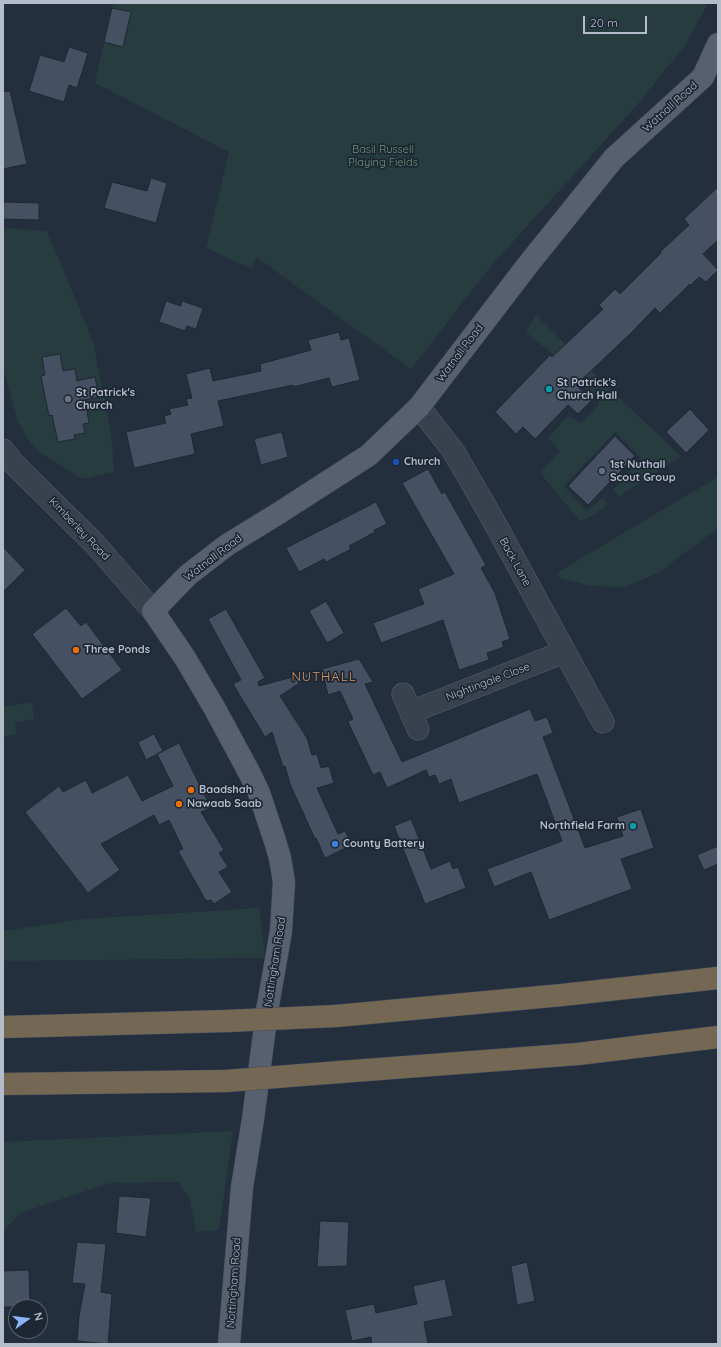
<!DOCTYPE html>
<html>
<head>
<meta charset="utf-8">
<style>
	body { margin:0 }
	#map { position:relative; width:721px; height:1347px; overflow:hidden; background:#242f3e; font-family:Quicksand,sans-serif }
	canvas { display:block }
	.frame { position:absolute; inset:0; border:4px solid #b4bcc9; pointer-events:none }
	.north { position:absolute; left:8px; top:1299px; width:40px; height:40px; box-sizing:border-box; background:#1d2633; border:1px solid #59626f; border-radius:50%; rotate:76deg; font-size:11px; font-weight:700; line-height:16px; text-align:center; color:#b4bcc9 }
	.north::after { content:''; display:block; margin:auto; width:14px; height:18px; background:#8ab4f8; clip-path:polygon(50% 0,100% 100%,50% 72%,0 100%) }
	.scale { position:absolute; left:583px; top:16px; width:64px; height:18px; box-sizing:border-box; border:2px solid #b4bcc9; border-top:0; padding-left:5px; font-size:12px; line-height:14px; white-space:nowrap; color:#b4bcc9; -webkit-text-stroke:3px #1d2633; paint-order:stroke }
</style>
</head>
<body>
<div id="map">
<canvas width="721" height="1347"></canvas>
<div class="frame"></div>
<div class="north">N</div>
<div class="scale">20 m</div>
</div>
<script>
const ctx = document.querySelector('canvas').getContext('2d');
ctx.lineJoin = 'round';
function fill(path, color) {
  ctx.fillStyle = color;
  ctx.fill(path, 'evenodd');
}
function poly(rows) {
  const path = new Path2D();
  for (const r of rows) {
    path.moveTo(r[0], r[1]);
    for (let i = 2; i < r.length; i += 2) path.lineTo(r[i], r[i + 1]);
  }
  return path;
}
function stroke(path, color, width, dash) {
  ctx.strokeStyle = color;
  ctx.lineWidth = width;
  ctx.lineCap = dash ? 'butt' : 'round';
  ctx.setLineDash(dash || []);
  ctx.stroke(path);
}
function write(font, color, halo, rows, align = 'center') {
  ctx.font = font + ' Quicksand,sans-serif';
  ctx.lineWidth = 3.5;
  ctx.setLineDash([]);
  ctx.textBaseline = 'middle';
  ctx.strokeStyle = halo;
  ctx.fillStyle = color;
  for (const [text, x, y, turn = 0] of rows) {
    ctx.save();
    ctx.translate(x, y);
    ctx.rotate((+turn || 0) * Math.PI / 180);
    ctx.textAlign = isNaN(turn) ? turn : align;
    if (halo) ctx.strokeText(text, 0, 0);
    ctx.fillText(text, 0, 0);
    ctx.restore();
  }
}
const green = poly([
	[113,3,708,3,686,44,637,105,491,266,411,369,256,257,252,269,206,248,229,152,95,83],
	[3,228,47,231,93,341,111,433,114,472,82,479,38,451,31,443,18,423,3,368],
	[536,315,613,392,681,456,620,496,613,490,641,458,615,432,564,486,587,511,602,498,608,504,594,515,580,521,540,473,560,451,548,438,568,416,580,423,598,406,599,399,574,379,577,375,526,332],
	[718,477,718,528,658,573,625,587,590,586,560,578,556,573],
	[32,702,34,719,15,723,17,734,3,737,3,707],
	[259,908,265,958,3,961,3,931,84,919],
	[233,1131,219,1230,196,1232,190,1200,178,1182,110,1183,20,1213,3,1232,3,1142]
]);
const building = poly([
	[112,8,131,12,123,47,104,42,112,8],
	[69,47,88,53,77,88,69,85,64,102,29,91,40,55,64,62,69,47],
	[10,91,27,164,3,169,3,92,10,91],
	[151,178,167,183,156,223,104,208,112,182,147,191,151,178],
	[718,187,718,240,703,254,718,270,706,282,699,277,691,285,690,284,660,313,655,308,631,333,576,385,592,400,578,414,568,405,535,439,523,427,516,434,495,412,550,355,552,357,603,309,599,305,615,289,620,294,661,253,660,252,689,225,684,219,718,187],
	[4,202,39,203,39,220,3,219,4,202],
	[166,301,181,306,182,301,203,308,196,329,187,326,185,331,159,322,166,301],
	[339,332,341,340,349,338,360,380,332,387,329,378,293,387,293,385,218,401,224,426,191,434,195,454,134,468,126,432,166,423,164,416,171,414,169,409,188,405,186,399,192,398,186,374,210,368,213,381,261,371,260,364,311,350,308,340,339,332],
	[60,354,63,371,75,369,77,381,95,377,99,397,85,400,89,423,83,424,85,433,74,435,75,439,58,442,52,415,49,416,41,376,45,375,42,357,60,354],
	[690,409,709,430,686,453,666,432,690,409],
	[282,432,288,457,261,465,254,439,282,432],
	[615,436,635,456,588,505,568,486,615,436],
	[428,469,442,494,445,492,486,565,481,568,495,593,510,639,502,642,504,647,487,653,489,660,459,670,443,620,381,643,373,623,424,604,418,589,454,574,402,483,428,469],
	[376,502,387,524,374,530,375,532,349,546,351,549,326,562,324,559,299,572,286,548,376,502],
	[3,547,25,570,3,592,3,547],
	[326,601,344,633,327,643,309,611,326,601],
	[66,608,81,626,86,622,122,670,82,699,32,634,66,608],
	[226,609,265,678,258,682,259,686,308,673,310,676,280,696,307,738,312,755,317,754,321,768,329,766,334,783,317,788,338,834,345,831,352,845,325,858,316,838,315,839,290,784,285,766,283,767,272,732,265,737,233,684,241,680,208,619,226,609],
	[359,659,373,682,365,684,402,762,530,709,535,721,547,717,553,733,543,737,585,848,623,836,617,817,641,809,654,848,621,859,632,889,549,920,531,872,494,887,487,869,562,841,537,774,459,803,451,779,439,784,435,775,429,777,426,770,387,788,380,772,373,775,348,722,353,719,340,691,328,695,322,669,359,659],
	[154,734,163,751,146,760,138,742,154,734],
	[179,743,211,808,201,812,224,850,219,853,228,867,219,872,232,892,214,904,211,900,206,901,178,851,183,849,169,820,159,825,154,815,101,844,120,870,88,893,25,812,59,786,63,792,86,780,92,793,128,775,142,801,173,786,157,754,179,743],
	[411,819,431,869,450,861,453,869,458,867,466,888,425,904,394,826,411,819],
	[718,846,718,864,704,870,697,855,718,846],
	[119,1196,151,1198,146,1237,116,1233,119,1196],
	[320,1221,349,1222,347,1266,317,1267,320,1221],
	[77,1242,106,1244,101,1292,112,1294,108,1344,77,1341,79,1316,85,1284,72,1283,77,1242],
	[527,1262,535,1301,517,1305,511,1266,527,1262],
	[29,1270,30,1307,3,1307,3,1271,29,1270],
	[445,1279,453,1316,424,1322,428,1344,372,1344,371,1337,352,1341,345,1310,374,1304,376,1313,417,1304,413,1286,445,1279]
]);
const minor = poly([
	[419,407,454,452,492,518,603,722],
	[3,450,14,464,95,544,153,611],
	[403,694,418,729],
	[411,712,564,652]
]);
const major = poly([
	[229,1344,242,1187,253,1119,267,1011,281,931,284,882,280,858,275,841,259,793,250,774,215,709,185,658,153,611,188,575,227,545,279,513,369,455,419,407,530,262,614,158,703,77,718,44]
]);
const highway = poly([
	[336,1016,562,995,718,978],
	[3,1027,227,1021],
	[340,1072,578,1054,718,1037],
	[3,1084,226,1081]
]);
const highwayBridge = poly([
	[227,1021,336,1016],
	[226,1081,340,1072]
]);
const markers = [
	[549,389,4,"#0f9aa8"],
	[68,399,4,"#6b7280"],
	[396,462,4,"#1a4fb4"],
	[602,471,4,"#5c6f8a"],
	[76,650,4,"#e8710a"],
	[191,790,4,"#e8710a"],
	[179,804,4,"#e8710a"],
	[633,826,4,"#0f9aa8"],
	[335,844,4,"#3f7fe0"]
];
const streetNames = [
	["Watnall Road",670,107,-42],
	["Watnall Road",460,353,-53],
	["Kimberley Road",79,529,46],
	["Watnall Road",213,558,-37],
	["Back Lane",515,562,61],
	["Nightingale Close",488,682,-21],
	["Nottingham Road",275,962,-81],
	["Nottingham Road",234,1283,-86]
];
const parkNames = [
	["Basil Russell",383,150],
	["Playing Fields",383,163]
];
const poiNames = [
	["St Patrick's",557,383],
	["Church Hall",557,396],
	["St Patrick's",76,393],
	["Church",76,406],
	["Church",404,462],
	["1st Nuthall",610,465],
	["Scout Group",610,478],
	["Three Ponds",84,650],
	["Baadshah",199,790],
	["Nawaab Saab",187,804],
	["Northfield Farm",625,826,"right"],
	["County Battery",343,844]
];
const quarterNames = [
	["NUTHALL",324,677]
];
fill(green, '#263c3f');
fill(building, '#455162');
stroke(building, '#1f2835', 1);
stroke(minor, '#565f6c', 23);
stroke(major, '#414a57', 23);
stroke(highway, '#434c59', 23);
stroke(minor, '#38414e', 22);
stroke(major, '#56606e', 22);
stroke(highway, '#746855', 22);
stroke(highwayBridge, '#434c59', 23, []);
stroke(highwayBridge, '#746855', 22);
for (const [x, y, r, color] of markers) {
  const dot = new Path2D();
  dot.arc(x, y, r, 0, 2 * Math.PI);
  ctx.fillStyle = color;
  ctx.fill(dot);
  stroke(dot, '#1d2633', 1.5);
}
write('11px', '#b4bcc9', '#1d2633', streetNames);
write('11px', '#6b9a76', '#1d2633', parkNames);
write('bold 11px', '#b4bcc9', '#1d2633', poiNames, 'left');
ctx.letterSpacing = '1px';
write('13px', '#d59563', '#1d2633', quarterNames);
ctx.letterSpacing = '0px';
</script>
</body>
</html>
